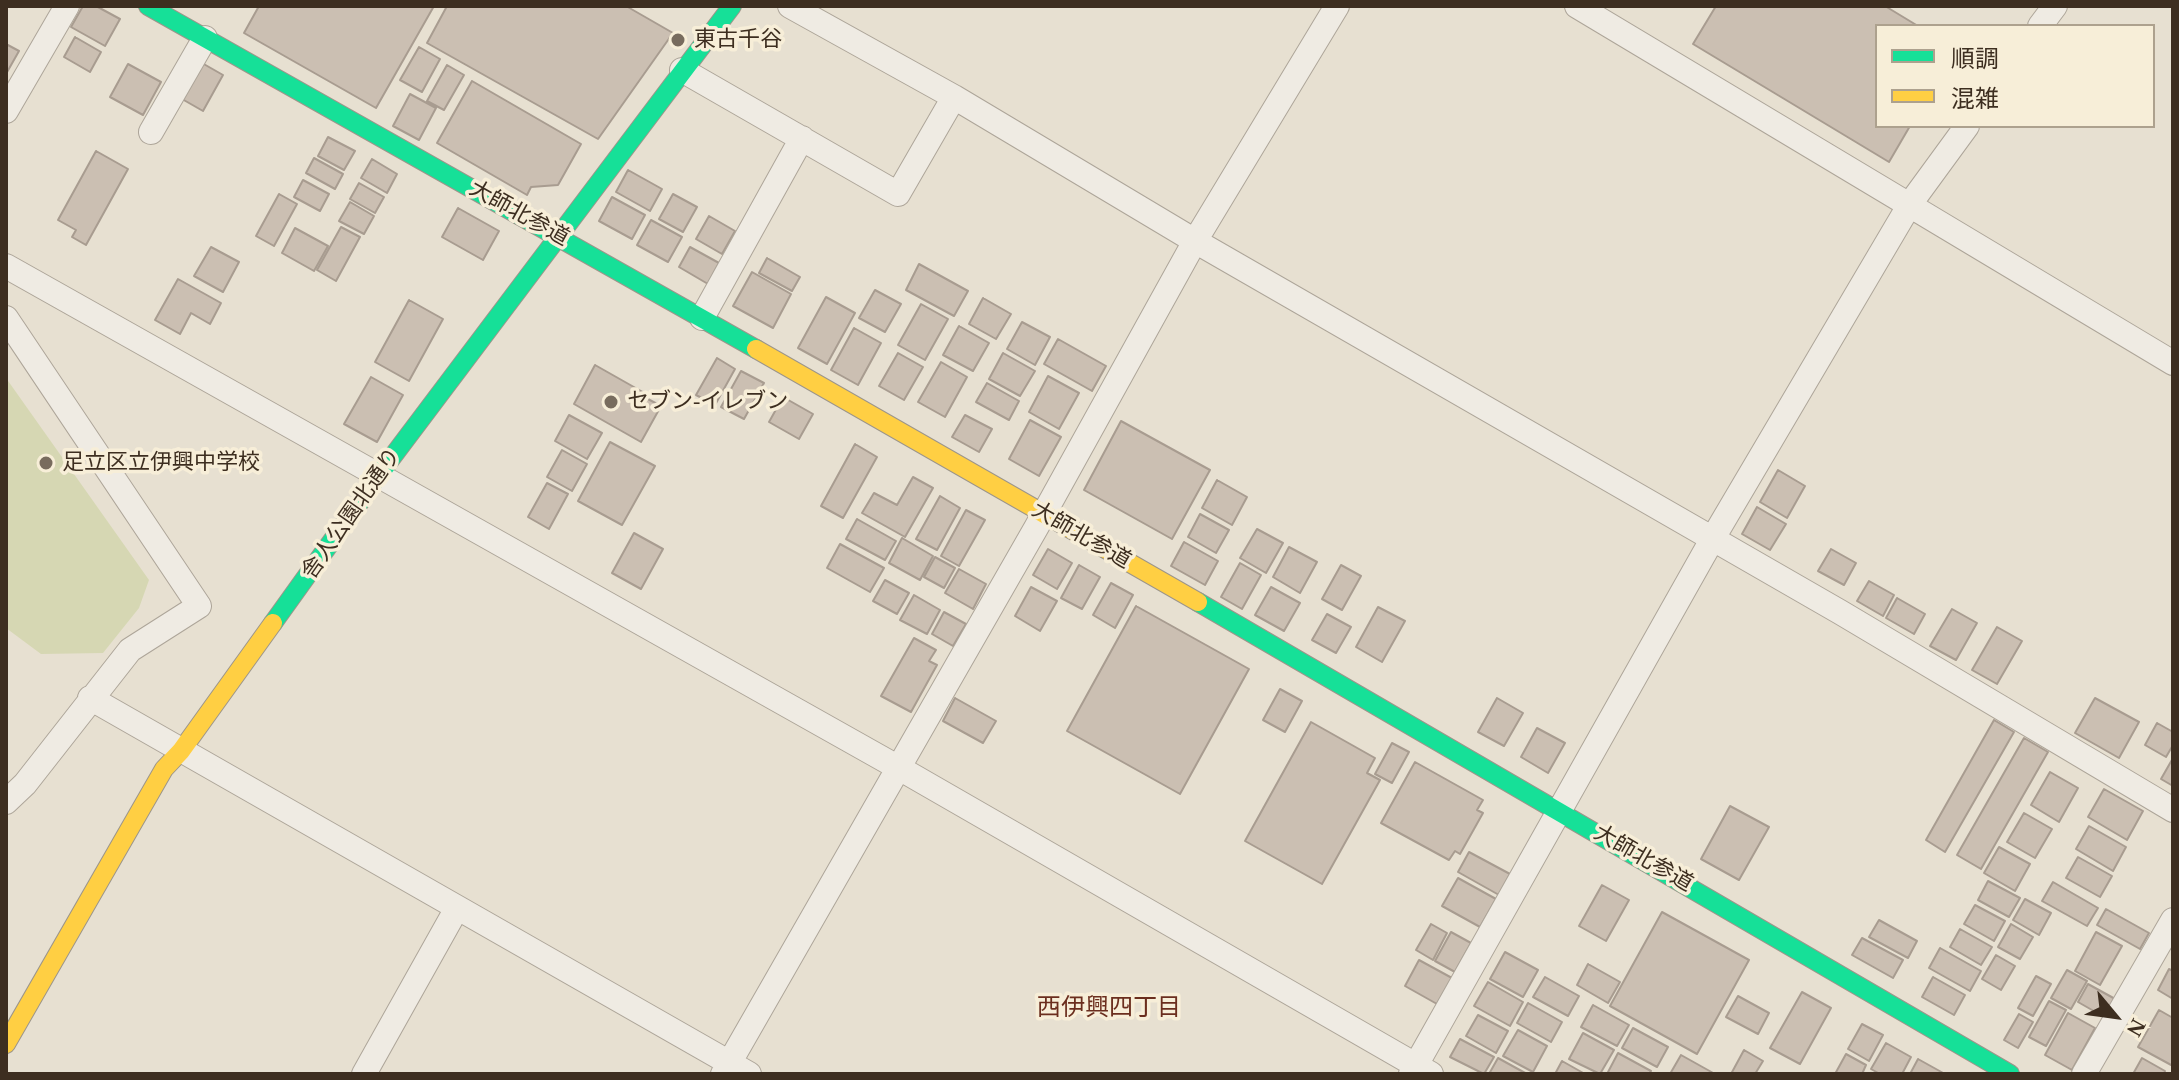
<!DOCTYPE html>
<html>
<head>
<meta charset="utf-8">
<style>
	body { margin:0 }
	#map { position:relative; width:2179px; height:1080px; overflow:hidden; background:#e7e0d1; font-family:"Times New Roman","Noto Sans JP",serif }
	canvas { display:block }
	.frame { position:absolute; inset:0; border:8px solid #3d2e20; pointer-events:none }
	.legend { position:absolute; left:1875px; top:24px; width:280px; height:104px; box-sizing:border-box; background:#f7eed8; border:2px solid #ada18e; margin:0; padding:10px 14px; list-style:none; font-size:24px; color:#3d2e20 }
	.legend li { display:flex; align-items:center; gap:16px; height:40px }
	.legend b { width:40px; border:2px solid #ada18e }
	.north { position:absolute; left:2075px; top:976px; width:80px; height:80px; -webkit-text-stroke:6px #f7eed8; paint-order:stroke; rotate:119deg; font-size:22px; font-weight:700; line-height:32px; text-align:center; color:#3d2e20 }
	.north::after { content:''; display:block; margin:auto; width:28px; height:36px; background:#3d2e20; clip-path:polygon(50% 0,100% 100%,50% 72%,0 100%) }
</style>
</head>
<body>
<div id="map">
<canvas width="2179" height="1080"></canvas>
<div class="frame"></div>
<ul class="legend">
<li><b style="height:10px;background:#16e098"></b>順調</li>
<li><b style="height:10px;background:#ffcf43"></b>混雑</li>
</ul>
<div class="north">N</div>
</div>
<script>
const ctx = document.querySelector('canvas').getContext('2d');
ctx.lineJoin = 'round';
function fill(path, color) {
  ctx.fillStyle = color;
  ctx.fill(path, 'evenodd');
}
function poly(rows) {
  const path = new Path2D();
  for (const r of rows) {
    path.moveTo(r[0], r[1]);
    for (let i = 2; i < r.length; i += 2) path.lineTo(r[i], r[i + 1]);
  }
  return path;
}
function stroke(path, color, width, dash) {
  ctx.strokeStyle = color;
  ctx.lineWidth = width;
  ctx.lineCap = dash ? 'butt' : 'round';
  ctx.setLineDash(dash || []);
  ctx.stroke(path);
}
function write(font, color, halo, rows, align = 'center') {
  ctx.font = font + ' "Times New Roman","Noto Sans JP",serif';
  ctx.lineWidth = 7;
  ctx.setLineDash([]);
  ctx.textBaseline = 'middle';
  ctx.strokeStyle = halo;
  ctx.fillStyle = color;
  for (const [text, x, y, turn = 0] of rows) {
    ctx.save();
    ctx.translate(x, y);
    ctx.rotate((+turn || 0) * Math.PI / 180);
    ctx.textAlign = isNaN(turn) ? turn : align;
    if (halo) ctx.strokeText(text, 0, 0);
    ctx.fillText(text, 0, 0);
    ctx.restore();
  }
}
const green = poly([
	[6,378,149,580,139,608,103,653,41,654,6,628]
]);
const building = poly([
	[83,6,96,6,120,19,105,46,71,27,83,6],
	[259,6,434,6,376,108,244,33,259,6],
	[447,6,626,6,673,33,598,139,427,43,447,6],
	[1716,6,1885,6,1918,26,1877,26,1877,126,1910,126,1889,162,1693,44,1716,6],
	[75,37,101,52,90,72,64,57,75,37],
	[6,44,19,51,6,74,6,44],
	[419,47,440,59,422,92,400,80,419,47],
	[202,63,223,75,203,111,182,99,202,63],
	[128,64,161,82,143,115,110,97,128,64],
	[447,65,464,75,444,110,427,101,447,65],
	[472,81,581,144,558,185,531,187,527,195,437,143,472,81],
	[410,94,436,108,419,140,393,126,410,94],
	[328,137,355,151,344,170,318,156,328,137],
	[96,151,128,169,86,245,72,237,76,230,58,220,96,151],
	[314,158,343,174,335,189,306,173,314,158],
	[372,159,397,174,387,193,361,178,372,159],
	[628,170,662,189,650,211,616,192,628,170],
	[303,180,329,194,320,211,294,197,303,180],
	[359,183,384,197,375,213,350,199,359,183],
	[279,194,297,204,274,246,256,236,279,194],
	[673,194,697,207,683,232,659,219,673,194],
	[612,197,645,215,632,239,599,221,612,197],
	[350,202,374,216,364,234,339,221,350,202],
	[458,208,499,231,483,260,442,237,458,208],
	[709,216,735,231,722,254,696,239,709,216],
	[651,220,682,237,668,262,637,245,651,220],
	[341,227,360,237,336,281,317,270,341,227],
	[295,228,328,246,314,271,282,253,295,228],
	[211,247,239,262,223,292,194,276,211,247],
	[690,247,719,263,708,284,679,267,690,247],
	[767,258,800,277,792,291,759,273,767,258],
	[919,264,968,291,954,316,906,290,919,264],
	[752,272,791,294,773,328,733,306,752,272],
	[178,279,221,303,210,324,191,313,180,334,155,320,178,279],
	[875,290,901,304,885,332,859,318,875,290],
	[826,297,855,313,827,364,798,348,826,297],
	[983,298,1011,314,996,339,969,324,983,298],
	[409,300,443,319,409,381,375,362,409,300],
	[921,304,948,319,925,360,898,345,921,304],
	[1022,322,1050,337,1035,365,1007,349,1022,322],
	[959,326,989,343,973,371,943,355,959,326],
	[854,328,881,343,858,385,831,370,854,328],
	[1058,339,1106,366,1092,391,1044,364,1058,339],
	[898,353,923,367,904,400,879,386,898,353],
	[1003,353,1035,371,1020,396,989,379,1003,353],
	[717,358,735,369,715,405,696,395,717,358],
	[941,362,967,377,945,417,918,402,941,362],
	[595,365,648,395,646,398,661,406,641,442,574,404,595,365],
	[741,371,764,383,744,419,721,407,741,371],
	[1048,376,1079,393,1059,429,1029,412,1048,376],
	[371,377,403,395,377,442,344,424,371,377],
	[987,383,1019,401,1009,420,976,402,987,383],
	[783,397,813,414,799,439,769,422,783,397],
	[569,415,602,433,587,459,555,441,569,415],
	[965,415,992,429,979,452,952,437,965,415],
	[1030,420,1061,437,1039,476,1009,459,1030,420],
	[1121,421,1210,470,1172,539,1084,490,1121,421],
	[610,442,655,466,622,525,578,501,610,442],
	[855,444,877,457,843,518,821,506,855,444],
	[562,450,587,464,572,491,547,477,562,450],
	[1778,470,1805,486,1787,518,1760,502,1778,470],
	[913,477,933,488,905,537,862,513,874,493,897,505,913,477],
	[1217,480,1247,497,1232,525,1202,508,1217,480],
	[547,483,568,494,549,529,528,517,547,483],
	[940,496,960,508,937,550,916,539,940,496],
	[1757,507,1786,524,1770,550,1742,534,1757,507],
	[966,510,985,520,959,566,941,556,966,510],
	[1200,514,1229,530,1216,553,1188,537,1200,514],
	[857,519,896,541,885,560,846,539,857,519],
	[1257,529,1283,543,1266,573,1240,558,1257,529],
	[634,533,663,549,641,589,612,573,634,533],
	[902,538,933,556,920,580,889,563,902,538],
	[1184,542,1218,561,1205,585,1171,566,1184,542],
	[840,544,884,568,870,592,827,568,840,544],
	[1289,547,1317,562,1300,593,1273,577,1289,547],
	[1048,549,1072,563,1057,589,1033,575,1048,549],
	[1831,549,1856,563,1844,585,1818,571,1831,549],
	[935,557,955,568,944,588,924,577,935,557],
	[1240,563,1261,575,1242,609,1221,597,1240,563],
	[1079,565,1100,577,1082,609,1061,598,1079,565],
	[1341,565,1361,576,1342,610,1322,599,1341,565],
	[959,569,986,584,973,609,945,593,959,569],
	[885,580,909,593,897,614,873,601,885,580],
	[1869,581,1894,595,1883,616,1857,601,1869,581],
	[1111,583,1133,595,1115,628,1093,615,1111,583],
	[1031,587,1057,601,1040,631,1015,616,1031,587],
	[1271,587,1300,603,1284,631,1255,615,1271,587],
	[914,595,940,610,927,634,900,620,914,595],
	[1897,598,1925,614,1914,634,1886,618,1897,598],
	[1136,606,1249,669,1180,794,1067,731,1136,606],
	[1378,607,1405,621,1382,662,1356,647,1378,607],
	[1952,609,1977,623,1956,660,1930,646,1952,609],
	[944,612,966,624,953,646,932,634,944,612],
	[1327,614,1351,627,1336,653,1312,640,1327,614],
	[1997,627,2022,641,1997,684,1972,670,1997,627],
	[914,638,936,650,929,661,937,665,911,712,881,696,914,638],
	[1280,689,1302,701,1285,732,1263,720,1280,689],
	[955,698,996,721,983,743,943,721,955,698],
	[1497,698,1523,713,1504,746,1478,732,1497,698],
	[2095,698,2139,722,2119,758,2075,733,2095,698],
	[1994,720,2014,732,1945,852,1926,840,1994,720],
	[1311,722,1375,758,1367,773,1380,780,1322,884,1245,841,1311,722],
	[2157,723,2173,732,2173,745,2166,757,2145,745,2157,723],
	[1537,728,1565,743,1548,773,1521,757,1537,728],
	[2024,738,2048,752,1981,869,1957,855,2024,738],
	[1392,743,1409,752,1392,783,1375,774,1392,743],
	[2173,758,2173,786,2161,779,2173,758],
	[1415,762,1483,800,1477,810,1483,813,1460,854,1455,851,1449,860,1381,823,1415,762],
	[2050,772,2078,788,2059,822,2031,805,2050,772],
	[2104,789,2143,811,2127,840,2088,817,2104,789],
	[1730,806,1769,827,1739,880,1701,859,1730,806],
	[2024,813,2052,829,2035,858,2007,842,2024,813],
	[2089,826,2126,847,2113,871,2076,849,2089,826],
	[1999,847,2030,864,2015,891,1984,873,1999,847],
	[1469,852,1510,874,1499,895,1458,872,1469,852],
	[2078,857,2112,876,2100,897,2066,878,2078,857],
	[1458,878,1496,899,1480,927,1442,906,1458,878],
	[1988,881,2020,898,2009,917,1978,900,1988,881],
	[2053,882,2098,908,2087,926,2042,901,2053,882],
	[1602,885,1629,900,1606,941,1579,926,1602,885],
	[2025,899,2051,913,2039,935,2013,920,2025,899],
	[1975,905,2005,921,1994,941,1964,924,1975,905],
	[2106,909,2149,933,2140,949,2097,925,2106,909],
	[1662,912,1749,960,1697,1054,1610,1006,1662,912],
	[1879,920,1917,941,1908,958,1869,937,1879,920],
	[1431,924,1447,933,1433,960,1416,950,1431,924],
	[2011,924,2033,937,2020,959,1998,947,2011,924],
	[1960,929,1992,947,1981,965,1950,947,1960,929],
	[1451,932,1471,943,1455,972,1435,961,1451,932],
	[2096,932,2122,946,2100,985,2075,971,2096,932],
	[1862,938,1903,960,1893,978,1852,955,1862,938],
	[1940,948,1981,971,1970,991,1929,968,1940,948],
	[1505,952,1538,970,1523,997,1490,979,1505,952],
	[1996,955,2015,966,2001,990,1982,979,1996,955],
	[1419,960,1452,978,1437,1004,1405,986,1419,960],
	[1588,964,1620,982,1608,1003,1577,985,1588,964],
	[2169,969,2173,971,2173,999,2158,990,2169,969],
	[2067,970,2087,981,2071,1009,2051,998,2067,970],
	[2036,976,2051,984,2033,1016,2018,1008,2036,976],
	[1545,977,1579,996,1568,1016,1533,997,1545,977],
	[1933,977,1965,995,1954,1015,1922,997,1933,977],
	[1488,982,1523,1002,1510,1026,1474,1006,1488,982],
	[2088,984,2117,1000,2106,1018,2078,1002,2088,984],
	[1802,992,1831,1008,1800,1064,1770,1048,1802,992],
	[1738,996,1769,1013,1758,1034,1726,1017,1738,996],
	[2049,1001,2066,1010,2046,1046,2029,1037,2049,1001],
	[1528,1003,1562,1022,1551,1042,1517,1023,1528,1003],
	[1593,1005,1629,1025,1617,1046,1581,1027,1593,1005],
	[2159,1010,2173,1018,2173,1066,2138,1047,2159,1010],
	[2068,1013,2095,1028,2072,1070,2045,1055,2068,1013],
	[2019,1014,2033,1022,2018,1048,2004,1040,2019,1014],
	[1478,1015,1508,1031,1496,1053,1466,1036,1478,1015],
	[1862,1024,1883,1035,1869,1061,1848,1049,1862,1024],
	[1633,1028,1668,1047,1657,1067,1622,1048,1633,1028],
	[1518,1030,1547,1046,1533,1072,1503,1056,1518,1030],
	[1583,1033,1614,1050,1600,1074,1569,1059,1583,1033],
	[1460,1039,1494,1057,1484,1074,1450,1057,1460,1039],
	[1886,1043,1911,1057,1902,1074,1880,1074,1871,1069,1886,1043],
	[1744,1050,1763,1061,1755,1074,1731,1074,1744,1050],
	[1618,1053,1651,1071,1649,1074,1607,1074,1618,1053],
	[1846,1054,1866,1065,1862,1074,1835,1074,1846,1054],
	[1681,1055,1715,1074,1670,1074,1681,1055],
	[1498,1058,1527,1074,1489,1074,1498,1058],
	[2142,1058,2165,1071,2164,1074,2133,1074,2142,1058],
	[1918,1059,1945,1074,1910,1074,1918,1059],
	[1562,1061,1585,1074,1555,1074,1562,1061]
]);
const street = poly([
	[790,6,954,97,1195,241,1840,612,2173,810],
	[1577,6,2173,363],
	[2040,26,2055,6],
	[682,70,898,194,954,97],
	[6,111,67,6],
	[151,132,205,38],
	[6,266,899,768,1431,1074],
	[6,318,199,606,130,650,25,784,6,802],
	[702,318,802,138],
	[90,698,749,1074],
	[364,1074,457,908],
	[723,1074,1036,528,1195,241,1337,6],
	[1411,1074,1713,538,1910,204,1967,126],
	[2084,1074,2173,920]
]);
const fast = poly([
	[148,6,756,349],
	[1198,602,2010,1074],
	[273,623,390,460,732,6]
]);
const slow = poly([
	[756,349,1198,602],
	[6,1044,164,769,181,751,273,623]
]);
const markers = [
	[678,40,8,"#786c5e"],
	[611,402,8,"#786c5e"],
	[46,463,8,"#786c5e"]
];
const poiNames = [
	["東古千谷",694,40],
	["セブン-イレブン",627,402],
	["足立区立伊興中学校",62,463]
];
const streetNames = [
	["大師北参道",519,214,29],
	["舎人公園北通り",352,514,-55],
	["大師北参道",1081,536,30],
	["大師北参道",1643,859,30]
];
const neighbourhoodNames = [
	["西伊興四丁目",1109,1009]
];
fill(green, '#d6d7b3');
fill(building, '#cbbfb2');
stroke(building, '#a89c90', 2);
stroke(street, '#ada599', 26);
stroke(fast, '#9c958a', 20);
stroke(slow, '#9c958a', 20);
stroke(street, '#efebe3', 24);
stroke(fast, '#16e098', 18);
stroke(slow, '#ffcf43', 18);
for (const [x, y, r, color] of markers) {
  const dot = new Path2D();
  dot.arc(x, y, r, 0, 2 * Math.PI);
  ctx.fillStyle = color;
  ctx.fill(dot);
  stroke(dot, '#f7eed8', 3);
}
write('22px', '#3d2e20', '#f7eed8', poiNames, 'left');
write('22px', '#3d2e20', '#f7eed8', streetNames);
write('24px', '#6b2e1e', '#f7eed8', neighbourhoodNames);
</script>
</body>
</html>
